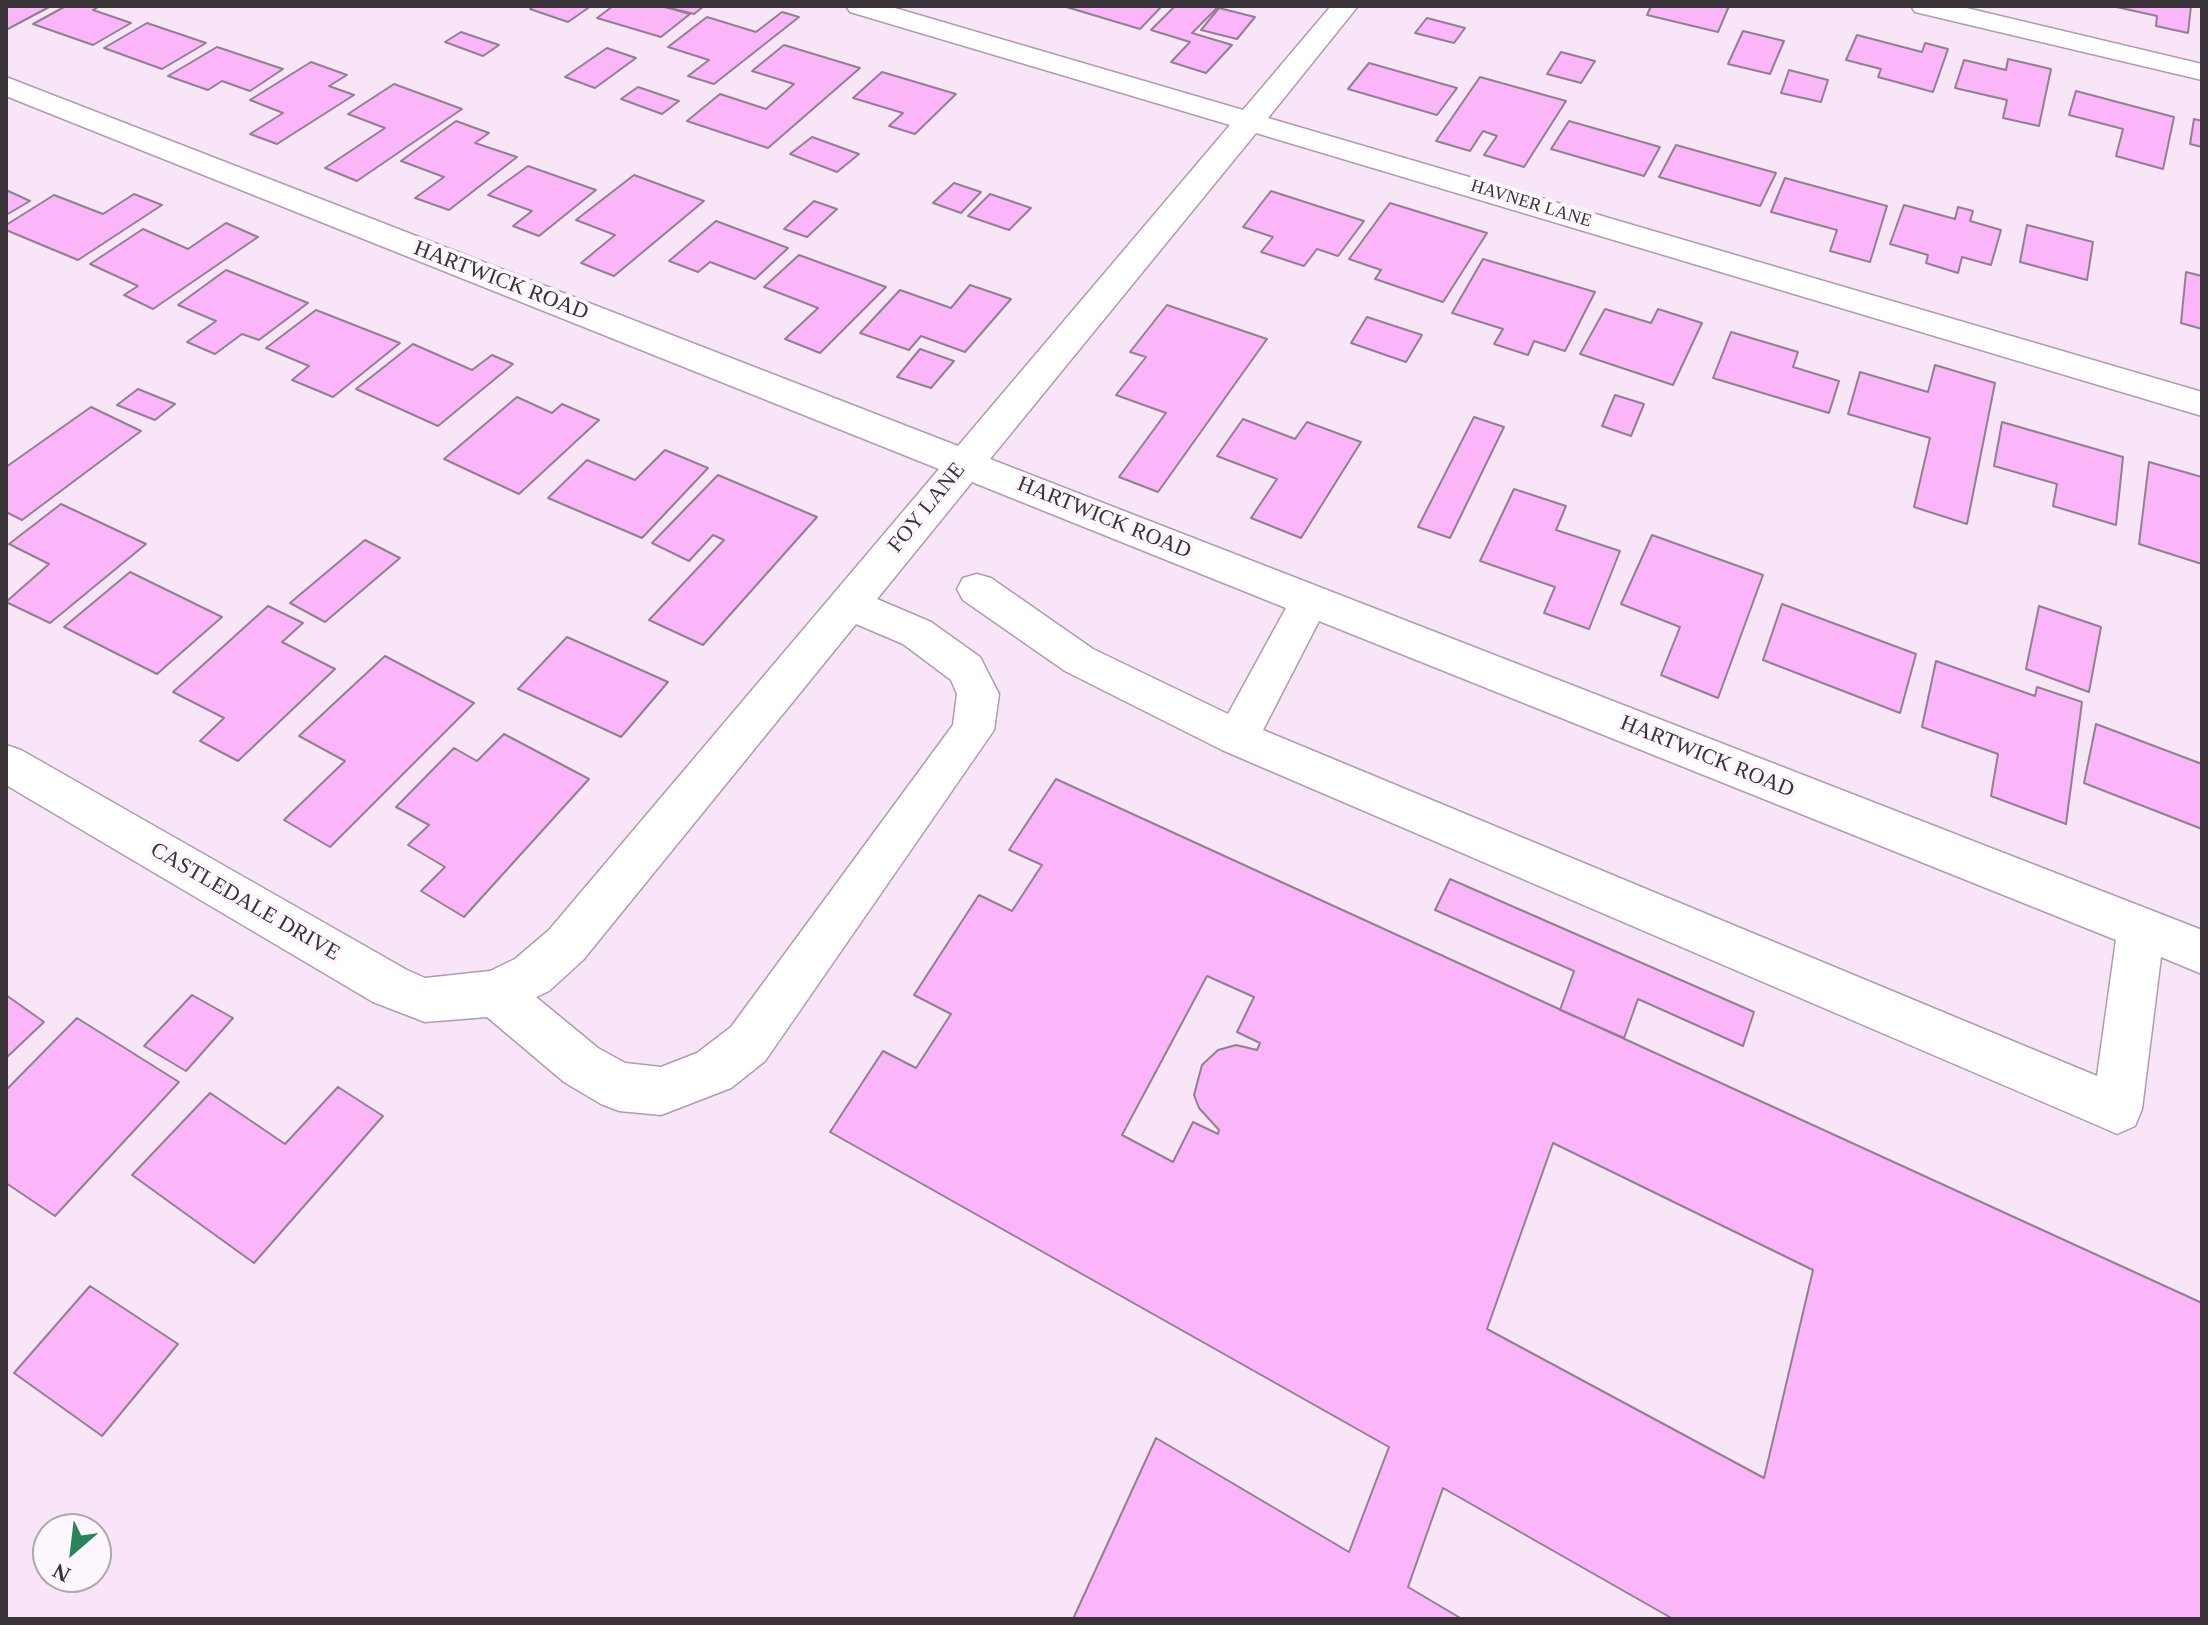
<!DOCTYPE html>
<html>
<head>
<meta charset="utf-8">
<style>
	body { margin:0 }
	#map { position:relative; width:2208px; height:1625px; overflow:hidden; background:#f8e5f7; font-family:Georgia,serif }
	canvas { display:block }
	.frame { position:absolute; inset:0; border:8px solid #393239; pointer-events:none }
	.north { position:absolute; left:32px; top:1513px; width:80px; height:80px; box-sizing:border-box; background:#fef6fd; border:2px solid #afa8af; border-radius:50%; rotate:208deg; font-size:22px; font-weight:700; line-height:32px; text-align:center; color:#393239 }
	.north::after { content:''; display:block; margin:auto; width:28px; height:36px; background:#2a845a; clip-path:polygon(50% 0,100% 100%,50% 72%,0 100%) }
</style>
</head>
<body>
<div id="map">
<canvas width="2208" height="1625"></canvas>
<div class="frame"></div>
<div class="north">N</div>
</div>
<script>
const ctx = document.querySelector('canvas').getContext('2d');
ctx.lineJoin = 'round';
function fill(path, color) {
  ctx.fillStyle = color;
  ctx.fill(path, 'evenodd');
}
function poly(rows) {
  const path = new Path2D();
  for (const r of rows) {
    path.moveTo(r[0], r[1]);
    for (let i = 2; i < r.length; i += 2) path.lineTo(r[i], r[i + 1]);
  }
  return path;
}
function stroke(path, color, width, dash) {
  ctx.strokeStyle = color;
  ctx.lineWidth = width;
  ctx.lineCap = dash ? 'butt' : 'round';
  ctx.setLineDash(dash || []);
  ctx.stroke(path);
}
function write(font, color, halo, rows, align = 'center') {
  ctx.font = font + ' Georgia,serif';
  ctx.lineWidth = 8;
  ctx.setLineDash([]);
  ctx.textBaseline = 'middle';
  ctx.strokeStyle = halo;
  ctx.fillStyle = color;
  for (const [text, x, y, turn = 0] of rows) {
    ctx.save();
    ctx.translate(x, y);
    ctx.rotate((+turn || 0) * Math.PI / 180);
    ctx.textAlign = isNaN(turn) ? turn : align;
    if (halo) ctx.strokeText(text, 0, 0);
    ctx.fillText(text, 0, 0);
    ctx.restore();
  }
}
const building = poly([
	[6,6,51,6,6,30,6,6],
	[66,6,100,6,93,10,131,23,93,45,33,24,66,6],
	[535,6,591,6,568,22,530,9,535,6],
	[613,6,661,6,690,14,661,37,597,18,613,6],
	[672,6,704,6,694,14,670,8,672,6],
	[1063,6,1162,6,1140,29,1063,6],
	[1175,6,1219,6,1192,33,1232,45,1206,73,1171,62,1190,42,1151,30,1175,6],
	[1651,6,1729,6,1718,32,1647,15,1651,6],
	[2112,6,2191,6,2188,33,2156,26,2157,16,2112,6],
	[1219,8,1255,17,1237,39,1201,30,1219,8],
	[782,12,799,17,714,84,688,76,709,60,668,47,707,17,756,32,782,12],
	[1427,18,1465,28,1454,43,1415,33,1427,18],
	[147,23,206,43,162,69,104,48,147,23],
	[1743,31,1784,41,1770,74,1728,64,1743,31],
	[461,32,499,45,483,56,445,42,461,32],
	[1857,35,1922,52,1925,43,1948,49,1933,92,1878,77,1881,69,1846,60,1857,35],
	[784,45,860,68,768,148,687,121,720,94,766,109,794,84,752,71,784,45],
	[217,47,283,69,250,91,222,81,208,90,168,76,217,47],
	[607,48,636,58,595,88,565,77,607,48],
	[1561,52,1595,61,1581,83,1547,74,1561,52],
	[2008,59,2051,69,2039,126,2003,118,2007,100,1955,88,1964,60,2006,70,2008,59],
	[311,62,347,75,329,86,354,95,277,144,250,134,283,113,250,100,311,62],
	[1369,63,1457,88,1437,115,1348,89,1369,63],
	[1789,70,1828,80,1821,102,1781,93,1789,70],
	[882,72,956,94,915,134,889,126,903,113,853,98,882,72],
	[1480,77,1566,101,1524,167,1484,155,1497,136,1483,131,1470,151,1436,141,1480,77],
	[394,84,462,109,357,181,325,168,385,128,348,114,394,84],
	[638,87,679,101,662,114,621,99,638,87],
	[2076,91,2174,117,2163,169,2116,156,2123,129,2069,115,2076,91],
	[2194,119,2202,121,2202,147,2190,144,2194,119],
	[456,121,489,133,475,143,517,157,449,210,415,198,444,177,401,161,456,121],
	[1569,121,1660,147,1644,176,1551,149,1569,121],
	[812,137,859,154,837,172,790,154,812,137],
	[1676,145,1776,173,1760,206,1659,177,1676,145],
	[528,166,596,190,539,236,513,226,532,211,488,195,528,166],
	[634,175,704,201,614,276,581,263,615,235,576,220,634,175],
	[1785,178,1887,206,1870,262,1830,251,1837,230,1771,212,1785,178],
	[954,183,981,192,961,213,933,203,954,183],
	[6,190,30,201,6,215,6,190],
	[1271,191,1364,221,1338,256,1317,249,1304,266,1261,252,1273,237,1243,227,1271,191],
	[134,194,162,205,78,260,6,230,6,225,54,195,103,214,134,194],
	[990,194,1031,208,1009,230,968,216,990,194],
	[814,201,837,209,807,237,784,229,814,201],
	[1390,203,1487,233,1443,302,1375,279,1381,270,1349,259,1390,203],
	[1904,205,1955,219,1958,207,1973,211,1970,221,2001,230,1991,265,1962,257,1958,273,1926,263,1928,255,1890,244,1904,205],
	[716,221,788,248,755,279,710,262,698,272,669,261,716,221],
	[226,223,258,237,153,309,124,295,138,286,90,264,143,229,188,249,226,223],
	[2027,225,2093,242,2087,280,2020,262,2027,225],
	[799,255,886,287,820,353,785,339,818,308,764,287,799,255],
	[1483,259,1595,292,1565,351,1534,341,1528,355,1494,344,1503,329,1452,313,1483,259],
	[226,270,308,303,259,340,242,334,215,354,187,342,216,321,178,305,226,270],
	[2186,272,2202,276,2202,329,2181,323,2186,272],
	[970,285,1011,299,965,352,921,336,909,350,860,333,900,290,951,308,970,285],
	[1167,305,1267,339,1158,492,1119,477,1166,413,1116,395,1146,357,1130,352,1167,305],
	[1605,309,1651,323,1658,309,1702,323,1673,385,1580,354,1605,309],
	[316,310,400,343,333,397,292,380,309,366,266,348,316,310],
	[1367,317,1422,335,1406,362,1351,343,1367,317],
	[1731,332,1798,352,1793,367,1839,381,1829,413,1713,378,1731,332],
	[413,344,472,370,492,355,513,364,438,426,356,389,413,344],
	[920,349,954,361,931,388,897,377,920,349],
	[1935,365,1995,383,1967,524,1914,507,1930,438,1848,414,1860,372,1928,392,1935,365],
	[138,389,175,404,155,420,117,405,138,389],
	[1615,395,1644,404,1631,436,1602,426,1615,395],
	[517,397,552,413,562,404,599,420,519,494,444,459,517,397],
	[91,407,141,431,22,520,6,512,6,467,91,407],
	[1474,417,1504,427,1450,538,1418,527,1474,417],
	[1243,419,1295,439,1307,422,1361,442,1301,538,1251,518,1277,479,1217,456,1243,419],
	[2002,422,2123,457,2116,525,2053,506,2057,484,1994,466,2002,422],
	[665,450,708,468,642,538,548,498,587,460,635,480,665,450],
	[2149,462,2202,477,2202,564,2139,544,2149,462],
	[718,475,817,517,703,645,649,620,724,540,713,535,689,561,652,543,718,475],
	[1514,489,1566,506,1556,530,1620,551,1589,629,1544,613,1555,587,1480,561,1514,489],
	[61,504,146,544,50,623,6,602,49,564,9,544,61,504],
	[1652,535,1763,575,1718,698,1661,675,1680,627,1621,604,1652,535],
	[365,540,400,558,325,622,290,603,365,540],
	[130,572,222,617,157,674,64,627,130,572],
	[1782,604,1916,654,1900,713,1763,660,1782,604],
	[268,606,303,623,282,642,335,669,238,761,200,741,224,718,173,692,268,606],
	[2039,606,2101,627,2089,692,2026,669,2039,606],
	[567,637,668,682,621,737,518,689,567,637],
	[385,656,474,703,330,847,284,820,345,761,299,736,385,656],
	[1936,661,2035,696,2037,687,2082,702,2066,824,1991,796,1998,754,1922,727,1936,661],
	[2096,724,2202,764,2202,829,2084,783,2096,724],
	[504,734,589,779,464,917,421,891,445,867,408,845,429,825,396,807,454,748,477,761,504,734],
	[1056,779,2202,1303,2202,1619,1673,1619,1443,1488,1408,1587,1462,1619,1073,1619,1156,1438,1349,1552,1389,1447,830,1132,883,1051,916,1068,951,1014,914,995,979,895,1012,911,1042,865,1009,850,1056,779],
	[1207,976,1254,997,1237,1032,1260,1043,1257,1050,1236,1045,1218,1050,1202,1065,1194,1095,1199,1108,1219,1130,1218,1134,1193,1122,1173,1162,1122,1135,1207,976],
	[1553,1143,1813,1270,1764,1478,1487,1329,1553,1143],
	[1450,879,1754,1012,1743,1046,1638,999,1624,1038,1560,1010,1574,971,1435,910,1450,879],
	[6,995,44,1022,6,1058,6,995],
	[192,995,233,1018,186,1071,144,1046,192,995],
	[77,1018,179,1082,55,1216,6,1183,6,1090,77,1018],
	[338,1087,383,1116,254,1263,132,1175,210,1093,285,1144,338,1087],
	[90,1286,178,1344,102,1436,14,1373,90,1286]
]);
const minor = poly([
	[846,6,888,6,1243,110,1331,6,1358,6,1268,118,2202,392,2202,416,1256,133,990,459,2202,930,2202,974,2161,957,2142,1109,2135,1126,2117,1134,2099,1126,1222,750,1065,671,963,600,957,589,963,578,977,574,991,578,1093,649,1228,714,1286,608,972,482,877,599,931,622,980,657,999,694,994,730,765,1061,731,1088,661,1115,619,1111,601,1104,564,1082,487,1017,425,1022,373,1002,6,785,6,745,21,750,407,970,425,978,490,971,515,959,549,930,939,469,6,96,6,77,958,446,1230,125,850,12,846,6],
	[1319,621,2116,940,2097,1076,1263,730,1319,621],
	[856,624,903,644,951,680,957,694,953,725,731,1027,697,1053,661,1067,625,1063,598,1048,536,997,549,991,583,960,856,624],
	[1911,6,1958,6,2202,64,2202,80,1915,12,1911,6]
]);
const farStreetnames = [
	["HAVNER LANE",1531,204,17]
];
const streetNames = [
	["HARTWICK ROAD",501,281,21],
	["FOY LANE",927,508,-51],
	["HARTWICK ROAD",1104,518,22],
	["HARTWICK ROAD",1707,757,22],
	["CASTLEDALE DRIVE",245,902,30]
];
fill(building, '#fbb6f9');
stroke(building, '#918090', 2);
stroke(minor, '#af9dae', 3);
fill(minor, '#fff');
write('18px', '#393239', '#fef6fd', farStreetnames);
write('22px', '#393239', '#fef6fd', streetNames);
</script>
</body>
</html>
